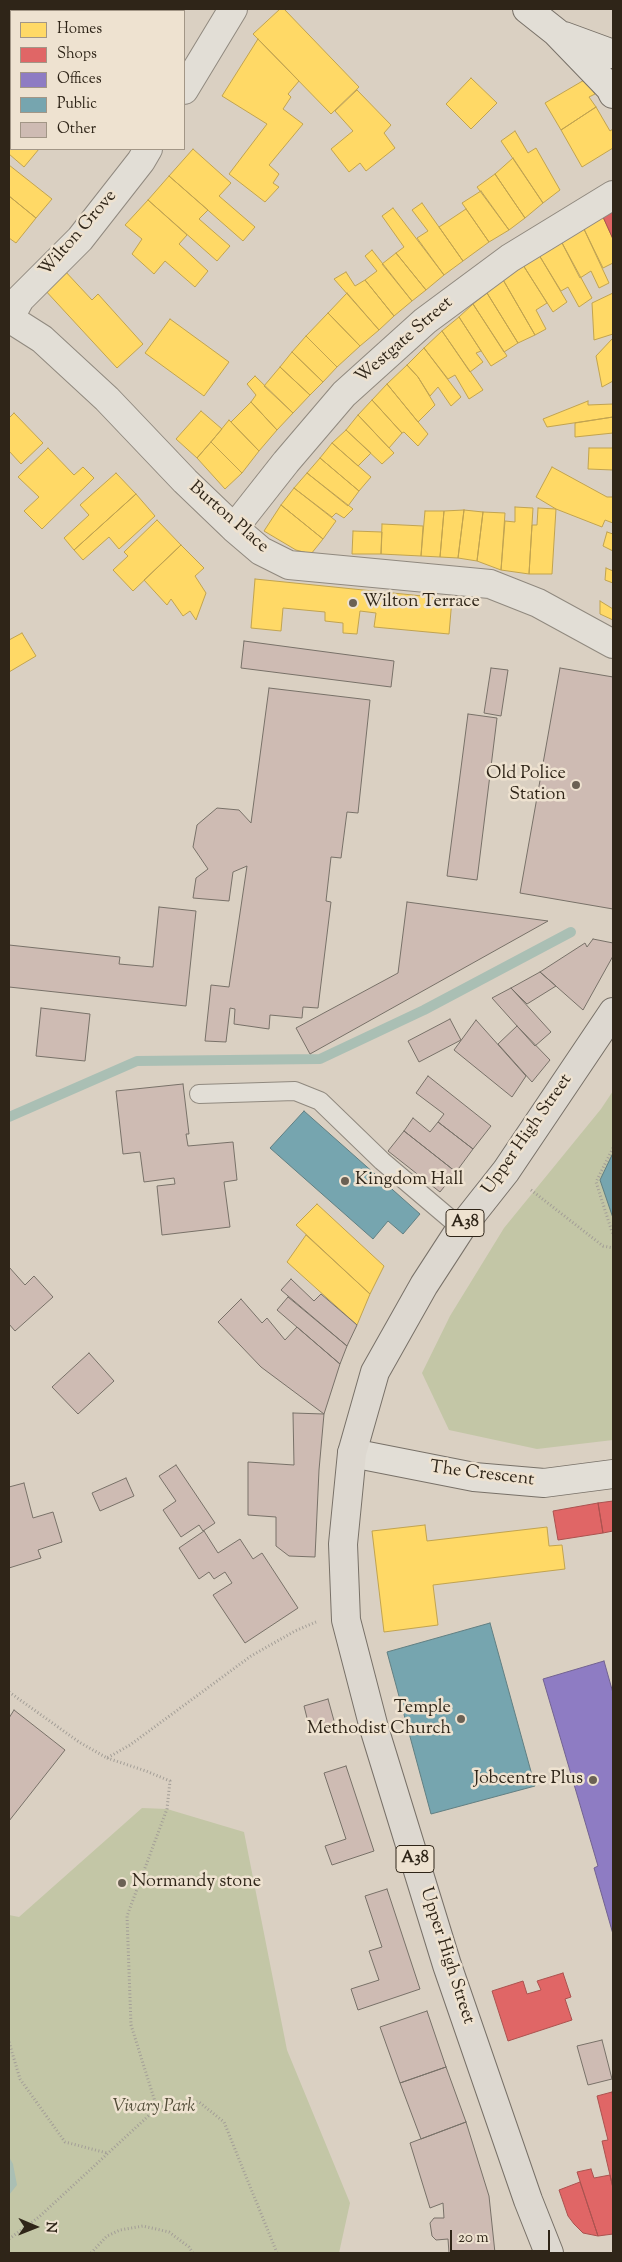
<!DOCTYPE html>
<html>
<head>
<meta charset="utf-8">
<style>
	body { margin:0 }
	#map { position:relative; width:622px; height:2262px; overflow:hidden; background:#dad0c2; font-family:"Sorts Mill Goudy",serif }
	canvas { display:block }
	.frame { position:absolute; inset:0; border:10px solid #2f2518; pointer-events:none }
	.legend { position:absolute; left:10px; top:10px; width:175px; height:140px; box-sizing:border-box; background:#eee2d0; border:1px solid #a29686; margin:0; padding:6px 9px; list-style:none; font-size:15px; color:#2f2518 }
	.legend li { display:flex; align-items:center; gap:10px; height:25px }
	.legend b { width:25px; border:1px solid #a29686 }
	.north { position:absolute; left:10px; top:2202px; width:50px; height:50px; -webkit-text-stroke:4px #eee2d0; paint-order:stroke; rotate:91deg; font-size:14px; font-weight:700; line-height:20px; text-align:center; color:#2f2518 }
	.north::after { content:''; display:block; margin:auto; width:18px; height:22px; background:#2f2518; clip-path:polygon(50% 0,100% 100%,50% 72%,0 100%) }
	.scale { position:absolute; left:450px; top:2230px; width:100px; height:22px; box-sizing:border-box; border:2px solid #2f2518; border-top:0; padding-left:6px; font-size:15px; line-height:18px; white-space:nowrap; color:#2f2518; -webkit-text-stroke:4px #eee2d0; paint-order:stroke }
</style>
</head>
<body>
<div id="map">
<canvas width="622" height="2262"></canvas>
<div class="frame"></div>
<ul class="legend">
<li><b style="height:14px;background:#ffd966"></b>Homes</li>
<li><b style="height:14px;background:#e06666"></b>Shops</li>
<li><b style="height:14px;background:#8e7cc3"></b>Offices</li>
<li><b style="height:14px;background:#76a5af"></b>Public</li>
<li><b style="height:14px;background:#cebbb3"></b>Other</li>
</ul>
<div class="north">N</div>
<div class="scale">20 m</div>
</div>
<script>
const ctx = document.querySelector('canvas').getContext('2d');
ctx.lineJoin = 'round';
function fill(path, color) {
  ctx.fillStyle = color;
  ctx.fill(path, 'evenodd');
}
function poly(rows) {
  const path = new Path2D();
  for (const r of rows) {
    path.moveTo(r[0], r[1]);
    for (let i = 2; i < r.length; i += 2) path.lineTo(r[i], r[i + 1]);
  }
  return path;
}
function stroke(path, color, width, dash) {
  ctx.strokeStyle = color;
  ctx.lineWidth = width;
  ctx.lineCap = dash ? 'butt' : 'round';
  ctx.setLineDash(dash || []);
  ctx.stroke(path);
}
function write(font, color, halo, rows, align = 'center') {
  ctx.font = font + ' "Sorts Mill Goudy",serif';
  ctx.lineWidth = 5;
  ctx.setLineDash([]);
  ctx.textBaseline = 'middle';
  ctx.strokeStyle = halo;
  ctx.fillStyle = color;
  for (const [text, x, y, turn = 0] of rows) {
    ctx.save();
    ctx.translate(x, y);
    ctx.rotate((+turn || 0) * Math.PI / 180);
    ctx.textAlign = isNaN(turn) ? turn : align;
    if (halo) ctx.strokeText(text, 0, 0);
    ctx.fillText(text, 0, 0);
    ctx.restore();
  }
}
const green = poly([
	[613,1091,613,1440,537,1449,449,1430,422,1373,450,1316,504,1228,601,1109],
	[142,1808,167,1809,244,1832,287,2050,350,2203,339,2253,9,2253,9,1915,19,1917]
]);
const water = poly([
	[9,2157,13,2164,17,2185,9,2195]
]);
const homes = poly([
	[10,9,28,9,26,11,11,11,10,9],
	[77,9,119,9,126,11,76,11,77,9],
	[280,9,284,9,359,87,331,114,253,34,280,9],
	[258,39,299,81,288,94,291,97,283,109,303,124,269,165,279,174,273,183,279,187,265,202,229,174,267,124,222,96,258,39],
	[471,78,497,103,471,129,446,104,471,78],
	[586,79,595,94,589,97,596,107,561,130,545,103,586,79],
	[357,90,391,125,384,133,395,148,366,171,360,163,349,172,331,149,353,131,335,111,357,90],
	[596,107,610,131,613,129,613,148,582,167,561,130,596,107],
	[11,129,11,149,39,149,24,167,9,154,9,132,11,129],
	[515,131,528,153,536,148,560,190,543,203,501,141,515,131],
	[193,149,231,183,219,196,255,227,243,241,169,176,193,149],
	[513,158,543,203,525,218,495,174,513,158],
	[9,165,52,199,36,218,9,196,9,165],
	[495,174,525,218,509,230,477,187,495,174],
	[169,176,208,210,199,219,230,246,217,261,148,200,169,176],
	[481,191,509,230,489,242,462,203,481,191],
	[9,196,36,218,16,243,9,238,9,196],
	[148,200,187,235,179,244,208,271,195,287,165,261,154,274,132,254,142,239,125,225,148,200],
	[422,203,463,261,444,275,417,238,428,231,412,210,422,203],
	[393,208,444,275,426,290,396,253,404,247,382,216,393,208],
	[466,209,489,242,463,261,439,227,466,209],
	[603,217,613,239,613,263,603,268,583,227,603,217],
	[583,227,609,283,599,288,591,271,580,278,561,241,583,227],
	[561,241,592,298,579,307,568,287,561,291,539,255,561,241],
	[372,250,412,301,394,316,365,280,377,271,365,256,372,250],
	[396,253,426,290,412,301,382,264,396,253],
	[539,255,567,302,553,312,523,265,539,255],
	[523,265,547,303,536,310,546,329,535,335,502,278,523,265],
	[64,270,92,300,98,294,143,344,117,368,44,289,64,270],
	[346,272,355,286,365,280,394,316,379,330,334,279,346,272],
	[502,278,535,335,518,343,487,293,502,278],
	[347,293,379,330,360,346,328,313,347,293],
	[487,293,518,343,504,352,473,304,487,293],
	[613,293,613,334,594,340,592,303,613,293],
	[473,304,507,356,491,366,459,317,473,304],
	[328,313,360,346,337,367,306,336,328,313],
	[459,317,481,351,476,353,483,362,470,372,442,331,459,317],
	[170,319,229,362,204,396,145,353,170,319],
	[442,331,483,390,469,399,455,375,448,379,424,348,442,331],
	[306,336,337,367,323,382,292,352,306,336],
	[613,338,613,381,602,387,596,356,613,338],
	[424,348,461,397,451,406,438,387,430,396,418,377,407,365,424,348],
	[292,352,323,382,310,395,280,367,292,352],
	[407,365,418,377,435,405,418,422,387,384,407,365],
	[280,367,310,395,293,413,264,386,280,367],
	[255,376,293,413,277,430,251,402,256,395,247,384,255,376],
	[387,384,428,434,418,446,404,432,402,433,372,400,387,384],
	[372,400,402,433,389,448,358,415,372,400],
	[588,401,588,405,613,404,613,417,547,427,543,419,588,401],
	[251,402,277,430,259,451,231,422,251,402],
	[201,411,222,429,197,458,176,439,201,411],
	[14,413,43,443,21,464,9,451,9,418,14,413],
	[358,415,394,453,382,464,346,430,358,415],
	[613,417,613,433,575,437,575,423,613,417],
	[229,420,259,451,242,473,211,442,229,420],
	[346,430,371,453,358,466,332,443,346,430],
	[211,442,242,473,225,489,197,458,211,442],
	[332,443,371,477,359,491,320,458,332,443],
	[48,448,74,475,83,467,94,478,42,529,24,511,39,497,18,477,48,448],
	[589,448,613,448,613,470,588,469,589,448],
	[320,458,359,491,348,506,307,473,320,458],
	[552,467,607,497,613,497,613,523,605,520,602,527,556,509,536,497,552,467],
	[116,473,136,494,74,550,64,538,89,515,80,505,116,473],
	[307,473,353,509,344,518,336,513,332,517,294,488,307,473],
	[294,488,336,521,323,539,281,505,294,488],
	[136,494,155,516,119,549,109,537,83,560,74,550,136,494],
	[281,505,323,539,311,554,296,550,264,531,281,505],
	[515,507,533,508,529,574,501,570,505,521,515,522,515,507],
	[538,508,556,509,552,574,529,574,532,525,537,525,538,508],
	[464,510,458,558,440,557,444,511,464,510],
	[464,510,483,512,477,561,458,558,464,510],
	[425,511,444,511,440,557,421,556,425,511],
	[483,512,505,513,501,570,477,561,483,512],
	[157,520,181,545,133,591,113,570,128,556,124,552,157,520],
	[382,524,423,526,421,556,381,554,382,524],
	[353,531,382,532,381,554,352,554,353,531],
	[607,532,613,534,613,551,603,546,607,532],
	[181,545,204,568,195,576,206,593,196,620,190,611,183,616,171,599,167,605,144,580,181,545],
	[606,568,613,571,613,583,605,580,606,568],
	[255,579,452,599,449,634,374,627,376,613,360,611,357,634,343,633,343,623,325,621,325,612,283,608,281,631,251,628,255,579],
	[600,601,613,609,613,620,600,614,600,601],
	[22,633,36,656,9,672,9,640,22,633],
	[317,1204,384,1266,370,1294,296,1225,317,1204],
	[306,1235,370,1294,357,1325,287,1262,306,1235],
	[425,1525,427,1541,547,1527,549,1546,562,1545,565,1569,433,1585,438,1625,384,1632,372,1531,425,1525]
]);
const shops = poly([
	[613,211,613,239,603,217,613,211],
	[613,1501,613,1531,603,1533,598,1503,613,1501],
	[598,1503,603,1533,558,1540,553,1511,598,1503],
	[563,1973,571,1997,565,1999,572,2020,508,2041,492,1991,523,1981,527,1994,541,1990,537,1981,563,1973],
	[612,2092,613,2098,613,2188,602,2141,608,2140,597,2096,612,2092],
	[591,2169,594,2178,610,2175,613,2188,613,2234,598,2236,577,2172,591,2169],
	[580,2182,598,2236,583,2233,574,2224,568,2216,559,2190,580,2182]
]);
const offices = poly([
	[604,1661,613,1693,613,1934,594,1868,598,1866,543,1679,604,1661]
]);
const public = poly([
	[304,1111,420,1214,403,1234,388,1221,373,1239,270,1148,304,1111],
	[613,1153,613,1218,600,1180,613,1153],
	[490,1623,535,1786,431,1814,387,1652,490,1623]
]);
const stream = poly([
	[9,1117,137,1061,320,1059,424,1010,571,932]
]);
const building = poly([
	[244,641,394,661,391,687,241,668,244,641],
	[491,668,508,670,501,716,484,713,491,668],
	[560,668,613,677,613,909,520,893,560,668],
	[269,688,370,700,358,813,347,812,341,858,331,857,326,901,331,902,318,1008,303,1007,302,1018,270,1015,269,1029,234,1024,235,1009,230,1008,226,1042,205,1041,211,985,229,987,247,866,233,872,229,901,193,898,196,878,208,869,193,847,197,825,217,808,239,810,251,823,269,688],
	[468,714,497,718,477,880,447,876,468,714],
	[407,902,548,921,310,1054,296,1028,398,973,407,902],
	[159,907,196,911,186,1006,9,987,9,945,120,957,119,964,153,967,159,907],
	[593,939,613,943,613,956,583,1010,540,972,585,943,587,947,593,939],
	[540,972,556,986,527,1004,511,988,540,972],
	[511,988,551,1032,535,1046,492,998,511,988],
	[41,1008,90,1014,85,1061,36,1056,41,1008],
	[450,1019,461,1040,419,1062,408,1041,450,1019],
	[476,1020,526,1076,512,1097,454,1050,476,1020],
	[517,1026,550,1060,532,1082,498,1044,517,1026],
	[428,1076,491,1126,473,1149,438,1122,444,1114,416,1093,428,1076],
	[183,1084,189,1134,186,1134,188,1146,233,1142,237,1180,224,1182,230,1227,162,1235,157,1186,175,1184,174,1178,144,1182,140,1152,123,1154,116,1091,183,1084],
	[413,1118,430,1132,438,1122,473,1149,456,1172,404,1131,413,1118],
	[404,1131,456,1172,440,1192,388,1151,404,1131],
	[9,1267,25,1285,34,1276,53,1297,15,1331,9,1324,9,1267],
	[291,1279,314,1301,321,1294,357,1325,347,1346,281,1290,291,1279],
	[288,1297,347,1346,340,1364,277,1310,288,1297],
	[241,1299,262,1323,267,1318,285,1340,297,1327,340,1364,324,1414,261,1367,218,1322,241,1299],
	[89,1353,114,1381,78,1414,52,1387,89,1353],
	[293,1413,324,1414,319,1470,315,1557,289,1556,276,1546,276,1517,248,1515,248,1462,294,1465,293,1413],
	[176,1465,215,1523,203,1531,199,1525,181,1537,163,1510,176,1501,159,1476,176,1465],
	[126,1478,134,1496,100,1511,92,1493,126,1478],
	[24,1483,33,1518,53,1512,62,1542,38,1550,41,1558,9,1568,9,1487,24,1483],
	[204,1531,218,1553,240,1539,253,1559,262,1553,298,1608,245,1643,213,1595,232,1583,225,1572,214,1579,209,1572,199,1579,179,1548,204,1531],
	[328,1699,336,1728,311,1734,304,1706,328,1699],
	[14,1710,65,1750,9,1821,9,1718,14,1710],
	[346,1766,374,1851,332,1865,325,1846,346,1839,324,1773,346,1766],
	[387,1889,420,1989,358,2010,351,1989,379,1980,369,1951,382,1947,365,1896,387,1889],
	[427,2011,446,2067,400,2083,380,2027,427,2011],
	[602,2040,612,2079,588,2085,577,2046,602,2040],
	[446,2067,466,2122,421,2139,400,2083,446,2067],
	[466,2122,489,2196,495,2253,449,2253,448,2239,436,2240,432,2236,430,2223,434,2218,444,2218,443,2203,430,2208,410,2143,466,2122]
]);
const path = poly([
	[613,1148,596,1182,613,1235],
	[531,1190,603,1246,613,1248],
	[9,1692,79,1742,107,1758,130,1745,251,1656,295,1631,316,1622],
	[107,1758,146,1771,170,1781,167,1809,127,1916,131,2025,157,2108],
	[9,2042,20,2079,65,2142,107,2153],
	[9,2239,39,2217,157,2108,179,2102,199,2102,224,2122,277,2253],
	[91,2253,107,2236,120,2230,143,2226,169,2232,189,2247,193,2253]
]);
const lane = poly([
	[199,1094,295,1091,320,1101,382,1161,461,1228]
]);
const street = poly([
	[184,90,233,9],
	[9,318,42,339,107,399,185,481,234,528,261,551,289,565,490,584,538,603,613,644],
	[9,319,20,299,80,239,141,161,148,149],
	[234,528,286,462,344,394,425,321,510,258,613,195]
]);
const secondary = poly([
	[527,9,556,32,610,88,613,94],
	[564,36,613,54],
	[352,1453,474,1477,544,1483,613,1474]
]);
const primary = poly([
	[549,2253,528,2200,447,1965,374,1728,346,1620,343,1544,352,1453,375,1372,424,1285,461,1228,506,1171,613,1012]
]);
const markers = [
	[353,603,5,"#6b6154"],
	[576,785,5,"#6b6154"],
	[345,1181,5,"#6b6154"],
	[461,1719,5,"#6b6154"],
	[593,1780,5,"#6b6154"],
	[122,1883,5,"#6b6154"]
];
const shields = [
	[465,1223,38],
	[415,1859,38]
];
const shieldNames = [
	["A38",465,1223],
	["A38",415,1859]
];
const streetNames = [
	["Wilton Grove",79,234,-49],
	["Westgate Street",405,341,-41],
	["Burton Place",228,518,41],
	["Upper High Street",528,1135,-55],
	["The Crescent",482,1475,7],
	["Upper High Street",446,1956,72]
];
const poiNames = [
	["Wilton Terrace",363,603],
	["Old Police",566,775,"right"],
	["Station",566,796,"right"],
	["Kingdom Hall",355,1181],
	["Temple",451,1709,"right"],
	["Methodist Church",451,1730,"right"],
	["Jobcentre Plus",583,1780,"right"],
	["Normandy stone",132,1883]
];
const parkNames = [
	["Vivary Park",154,2108]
];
fill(green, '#c3c6a6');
fill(water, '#aabfb4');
fill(homes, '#ffd966');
stroke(homes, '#c1a34f', 1);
fill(shops, '#e06666');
stroke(shops, '#ab524f', 1);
fill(offices, '#8e7cc3');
stroke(offices, '#726290', 1);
fill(public, '#76a5af');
stroke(public, '#617f82', 1);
stroke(stream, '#aabfb4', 10);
fill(building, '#cebbb3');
stroke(building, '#787168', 1);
stroke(lane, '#90897f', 20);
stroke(street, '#90897f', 30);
stroke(secondary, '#787168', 30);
stroke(primary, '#787168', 30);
stroke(path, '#a39e97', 3, [1, 2.5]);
stroke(lane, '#e2ded6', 18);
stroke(street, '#e2ded6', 28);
stroke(secondary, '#e2ded6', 28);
stroke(primary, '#ddd8d0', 28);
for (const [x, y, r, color] of markers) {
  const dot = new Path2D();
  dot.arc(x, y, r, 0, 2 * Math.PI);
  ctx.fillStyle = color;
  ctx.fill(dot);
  stroke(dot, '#eee2d0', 2);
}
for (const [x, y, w] of shields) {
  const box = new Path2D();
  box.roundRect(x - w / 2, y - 13.5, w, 27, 4);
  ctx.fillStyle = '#eee2d0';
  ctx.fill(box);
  stroke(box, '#2f2518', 1);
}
write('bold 16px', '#2f2518', null, shieldNames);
write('18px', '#2f2518', '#eee2d0', streetNames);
write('18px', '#2f2518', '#eee2d0', poiNames, 'left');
write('italic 18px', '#504b36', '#eee2d0', parkNames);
</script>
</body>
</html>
